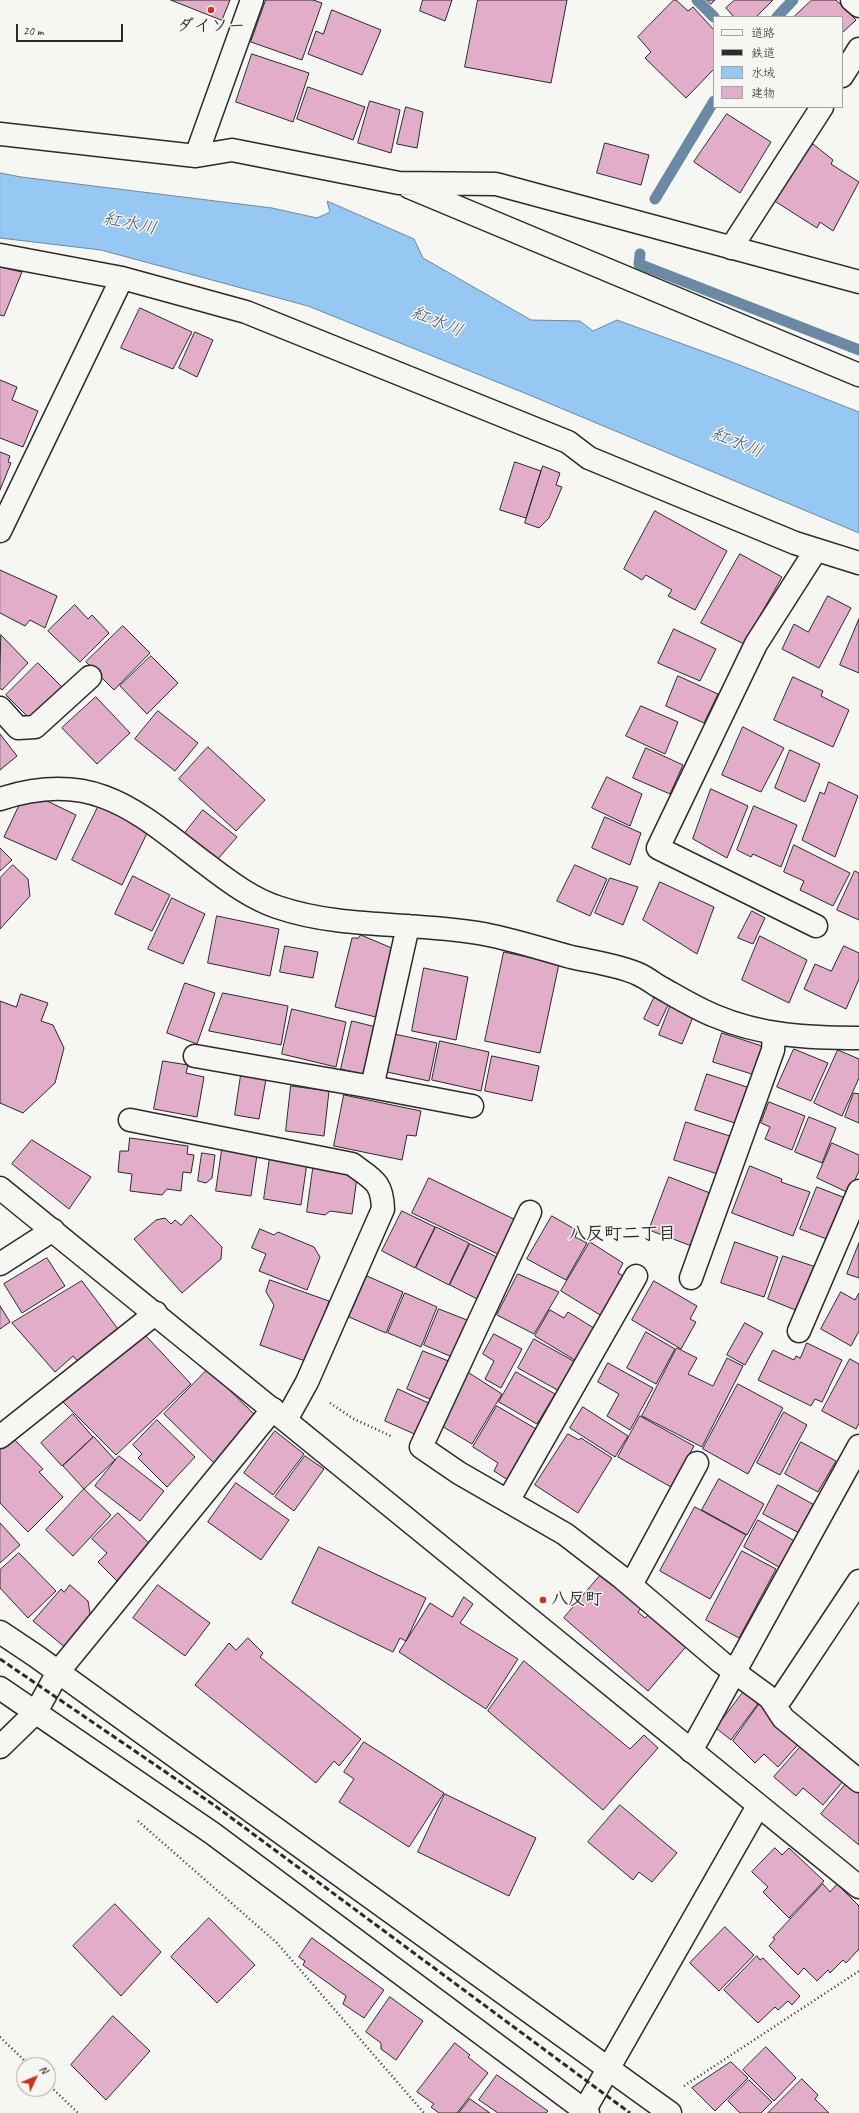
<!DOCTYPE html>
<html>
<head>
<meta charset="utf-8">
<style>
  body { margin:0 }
  #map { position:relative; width:859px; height:2113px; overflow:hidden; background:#f6f6f2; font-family:Caveat,"Klee One",sans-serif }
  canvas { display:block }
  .legend { position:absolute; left:713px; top:16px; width:130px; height:92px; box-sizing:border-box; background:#f6f6f2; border:1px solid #a5a5a2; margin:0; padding:5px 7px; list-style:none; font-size:12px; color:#2b2b2b }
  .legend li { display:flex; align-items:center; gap:8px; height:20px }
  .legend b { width:20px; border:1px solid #a5a5a2 }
  .north { position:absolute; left:16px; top:2057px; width:40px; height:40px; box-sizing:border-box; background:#f6f6f2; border:1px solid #a5a5a2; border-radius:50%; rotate:46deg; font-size:11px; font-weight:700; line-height:16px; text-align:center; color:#2b2b2b }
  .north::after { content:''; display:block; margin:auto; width:14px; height:18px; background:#c8321e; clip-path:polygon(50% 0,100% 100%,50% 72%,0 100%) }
  .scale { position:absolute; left:16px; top:24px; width:107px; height:18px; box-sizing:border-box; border:2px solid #2b2b2b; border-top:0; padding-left:5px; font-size:12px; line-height:14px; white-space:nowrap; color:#2b2b2b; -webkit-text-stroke:3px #f6f6f2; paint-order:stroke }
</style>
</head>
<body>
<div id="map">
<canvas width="859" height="2113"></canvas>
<ul class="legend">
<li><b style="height:5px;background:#f6f6f2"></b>道路</li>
<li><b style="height:5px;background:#2b2b2b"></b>鉄道</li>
<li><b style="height:11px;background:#97c7f3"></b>水域</li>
<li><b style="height:11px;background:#e1adc9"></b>建物</li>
</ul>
<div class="north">N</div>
<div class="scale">20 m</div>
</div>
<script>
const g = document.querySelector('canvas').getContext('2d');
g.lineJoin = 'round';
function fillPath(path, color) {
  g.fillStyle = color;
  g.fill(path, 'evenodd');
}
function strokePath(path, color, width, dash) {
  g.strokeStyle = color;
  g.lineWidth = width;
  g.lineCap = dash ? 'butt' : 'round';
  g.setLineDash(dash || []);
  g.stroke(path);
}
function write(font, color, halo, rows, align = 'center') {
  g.font = font + ' Caveat,"Klee One",sans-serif';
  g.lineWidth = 3;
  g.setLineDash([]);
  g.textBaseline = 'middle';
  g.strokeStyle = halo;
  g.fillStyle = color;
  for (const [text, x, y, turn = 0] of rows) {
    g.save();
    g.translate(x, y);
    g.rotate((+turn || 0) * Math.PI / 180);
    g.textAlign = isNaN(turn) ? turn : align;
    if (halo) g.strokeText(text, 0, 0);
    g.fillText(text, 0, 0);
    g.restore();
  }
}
const water = new Path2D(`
  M0,173L21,177L272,208L317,218L330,212L327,201L414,239L423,258L531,320L580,321L593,331L617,320L732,362L859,412V533L527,394L308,306L101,250L0,238Z`);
fillPath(water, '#97c7f3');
strokePath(water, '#6c89a3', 1);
strokePath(new Path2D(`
  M697,0L714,17
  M777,17L793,0
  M655,199L714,101
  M640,254L639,264L859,350`), '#6c89a3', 11);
const building = new Path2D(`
  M171,0H230L222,20Z
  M266,0H313L322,3L302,60L251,42Z
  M423,0H452L445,21L420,11Z
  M478,0H567L551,83L465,67Z
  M674,0H676L688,11L693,7L714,30V69L686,98L645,58L651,52L638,37Z
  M707,0H715L711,4Z
  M735,0H773L756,17H734L726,8Z
  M812,0H836L856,20L842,33V17H794Z
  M332,10L381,30L362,75L308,54L316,31L323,34Z
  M252,54L309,73L293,122L236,102Z
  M308,87L365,107L353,140L297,119Z
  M370,101L400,110L391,153L358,143Z
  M406,107L423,112L417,148L397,144Z
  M727,114L771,142L740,193L694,162Z
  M605,143L649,155L641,185L597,173Z
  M813,144L833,160L831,164L859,182L833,231L820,222L817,228L773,200Z
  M0,267L22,272L4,316L0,315Z
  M140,308L192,332L173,369L121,348Z
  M195,332L213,340L197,377L179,368Z
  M0,380L17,387L12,400L38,411L23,447L0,438Z
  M0,452L10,456L8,462L11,463L0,490Z
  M515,462L541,471L526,518L500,510Z
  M543,466L560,473L556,485L562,487L549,518L539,528L525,523Z
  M655,511L727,551L695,610L668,596L672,590L646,575L642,580L624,569Z
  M740,554L782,577L744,644L701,623Z
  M0,570L57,596L45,628L30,620L25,626L0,613Z
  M828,596L851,608L819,668L782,649L794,624L808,632Z
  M75,605L88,619L92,615L109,633L80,662L48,631Z
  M859,619V673L840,665Z
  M123,626L150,653L114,690L86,662Z
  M674,629L716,649L700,681L658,663Z
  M1,635L28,663L2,690L0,688Z
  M151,656L178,683L147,714L120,686Z
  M38,663L62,687L30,719L6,695Z
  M678,676L718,694L704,723L666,706Z
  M793,677L823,691L821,696L849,710L833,747L774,720Z
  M96,697L130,733L97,764L62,728Z
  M641,706L678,722L665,754L626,736Z
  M158,711L198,743L175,771L135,739Z
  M743,727L784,748L761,792L722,775Z
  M0,734L17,756L0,770Z
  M208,747L265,800L236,831L179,779Z
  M646,748L683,765L670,794L633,778Z
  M790,750L820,764L805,802L775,788Z
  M607,777L642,794L630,826L592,808Z
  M829,782L858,796L835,857L802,840L820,792L824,794Z
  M711,789L748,806L727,858L693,839Z
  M41,798L76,815L56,860L4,837L21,801Z
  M99,805L149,829L122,885L72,860Z
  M754,806L797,825L781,867L753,854L751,857L737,850Z
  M203,810L237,837L217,860L185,833Z
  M605,817L641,833L630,865L592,848Z
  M794,845L850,873L833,906L800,890L804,881L784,872Z
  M0,848L12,860L0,871Z
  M13,865L28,879L30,896L0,929V878Z
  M575,865L607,879L590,916L557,901Z
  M855,871L859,873V920L837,910Z
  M133,876L170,895L152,931L115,914Z
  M610,878L638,887L623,925L595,913Z
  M660,882L714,907L697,954L643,920Z
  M172,898L205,914L183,964L148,949Z
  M752,911L765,918L753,944L738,938Z
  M217,916L279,929L270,976L208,963Z
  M361,935L394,949L380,1018L335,1007L352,938H358Z
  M760,936L807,960L789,1003L742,980Z
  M285,946L318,952L313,978L280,972Z
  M844,946L859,953V979L846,1009L804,989L815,964L831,971Z
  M504,952L559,964L540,1053L485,1041Z
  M424,968L468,977L456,1040L412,1031Z
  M185,983L215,993L197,1044L167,1033Z
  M223,993L288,1006L281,1045L209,1031Z
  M21,994L48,1003L41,1021L53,1025L64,1048L55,1083L23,1113L0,1103V1001L16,1007Z
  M655,996L669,1003L658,1026L644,1019Z
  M672,1002L695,1012L682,1044L659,1035Z
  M292,1009L346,1022L336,1067L282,1054Z
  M352,1021L376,1027L365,1075L341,1069Z
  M722,1033L765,1047L755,1075L713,1062Z
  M394,1034L437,1043L429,1081L387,1072Z
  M440,1041L489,1052L481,1091L432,1080Z
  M794,1049L828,1063L811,1101L777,1087Z
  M838,1050L859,1059V1078L842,1116L814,1103Z
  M492,1056L539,1066L532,1101L485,1091Z
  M163,1061L188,1065L186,1073L204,1077L197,1117L154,1109Z
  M707,1074L750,1088L738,1124L695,1110Z
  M241,1075L266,1079L259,1119L235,1115Z
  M291,1086L329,1091L324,1136L286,1131Z
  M854,1093L859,1094V1123L845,1117Z
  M344,1095L421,1111L416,1136L407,1135L402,1160L334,1146Z
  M769,1102L805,1116L792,1150L765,1139L770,1127L761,1123Z
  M809,1117L836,1128L822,1163L795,1152Z
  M686,1122L733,1137L721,1175L674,1160Z
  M130,1138L188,1146L187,1154L194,1155L191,1173L183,1172L181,1191L167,1189L162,1195L130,1191L132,1174L118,1172L120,1151H128Z
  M32,1140L91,1177L69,1209L12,1164Z
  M832,1143L859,1155V1171L849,1193L817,1178Z
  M222,1150L257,1155L251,1196L216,1191Z
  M202,1153L215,1155L212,1178L206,1183L198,1181Z
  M270,1157L307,1163L301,1205L264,1199Z
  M314,1162L358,1170L352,1214L330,1211L325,1215L307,1212Z
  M750,1166L782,1179L781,1182L810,1192L793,1236L732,1213Z
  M669,1177L710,1193L697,1248L649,1230Z
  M429,1178L520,1222L504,1257L412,1213Z
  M817,1187L848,1199L832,1241L800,1229Z
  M402,1211L435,1227L415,1268L382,1251Z
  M191,1215L222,1247L221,1259L182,1293L134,1239L156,1220L165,1218L171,1224L175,1220L181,1225Z
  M552,1216L578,1231L575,1237L587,1243L566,1280L527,1259Z
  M436,1227L469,1243L449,1285L416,1268Z
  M260,1229L274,1235L278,1232L314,1247L320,1257L307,1290L259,1271L266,1254L252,1248Z
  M590,1242L623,1263L618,1273L628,1279L605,1318L561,1291Z
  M735,1242L778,1257L764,1297L721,1283Z
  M859,1243V1278L847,1274Z
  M470,1244L503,1260L483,1302L450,1285Z
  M783,1256L819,1268L803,1313L768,1299Z
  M47,1258L65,1286L22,1313L4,1284Z
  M518,1274L559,1292L534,1334L497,1315Z
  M367,1276L403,1292L386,1333L349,1317Z
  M270,1280L329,1301L308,1362L260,1345L274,1305L266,1292Z
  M82,1281L118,1329L79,1363L73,1356L55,1372L12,1323Z
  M654,1281L697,1306L690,1319L696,1322L681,1349L632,1320Z
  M841,1292L855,1300L859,1293V1331L851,1346L821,1329Z
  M405,1293L437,1307L421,1347L388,1333Z
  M0,1306L10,1322L0,1329Z
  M439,1309L472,1322L457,1359L424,1345Z
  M550,1310L564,1318L568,1312L597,1330L578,1362L535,1336Z
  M745,1323L763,1333L745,1365L727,1355Z
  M646,1332L675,1349L656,1384L627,1368Z
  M494,1334L522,1349L501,1388L485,1379L494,1361L483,1354Z
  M146,1336L191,1384L116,1455L63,1402Z
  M534,1339L577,1363L561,1392L518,1368Z
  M807,1343L842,1360L822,1402L815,1399L811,1406L758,1380L773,1350L794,1360L796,1356L800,1358Z
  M677,1348L697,1358L688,1374L713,1386L727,1358L743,1366L702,1447L642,1416Z
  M423,1351L451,1362L434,1401L407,1389Z
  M850,1359L859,1364V1423L856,1429L822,1411Z
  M608,1363L653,1388L630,1430L607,1416L619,1394L598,1382Z
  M208,1369L260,1420L216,1465L164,1414Z
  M466,1371L502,1394L472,1444L440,1425Z
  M516,1372L555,1394L537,1424L499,1402Z
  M738,1384L783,1408L748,1474L703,1449Z
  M398,1389L433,1405L419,1436L385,1421Z
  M497,1406L538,1430L508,1480L494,1471L498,1463L473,1447Z
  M583,1407L628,1436L615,1457L570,1428Z
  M784,1412L807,1425L780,1475L757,1463Z
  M73,1414L93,1437L62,1466L41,1443Z
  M640,1416L694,1446L671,1487L618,1457Z
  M157,1420L195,1457L167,1487L138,1458L142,1454L133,1445Z
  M275,1431L304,1454L273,1495L244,1473Z
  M568,1434L579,1440L581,1438L612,1458L578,1513L535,1485Z
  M11,1436L43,1469L39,1472L63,1497L28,1532L0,1503V1447Z
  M94,1437L115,1460L84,1489L63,1466Z
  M801,1442L836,1461L818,1492L785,1474Z
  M119,1456L164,1491L140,1521L95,1486Z
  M305,1456L324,1469L294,1511L275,1497Z
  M719,1479L764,1504L747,1535L702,1510Z
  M236,1483L289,1520L261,1560L208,1522Z
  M778,1485L820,1508L805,1536L763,1514Z
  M84,1489L111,1515L73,1556L46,1530Z
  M695,1507L746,1535L710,1599L660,1571Z
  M118,1513L153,1547L119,1583L98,1562L107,1553L92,1539Z
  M758,1520L798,1543L784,1570L744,1547Z
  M0,1523L20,1545L0,1563Z
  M319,1547L426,1598L406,1641L400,1638L393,1652L292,1603Z
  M742,1551L776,1569L739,1638L706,1620Z
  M19,1553L56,1591L28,1618L0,1588V1570Z
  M604,1571L643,1606L638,1612L645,1618L653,1610L690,1642L648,1691L564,1618Z
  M70,1585L88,1601L91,1619L66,1648L33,1621L61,1589L64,1592Z
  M158,1585L210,1623L185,1656L133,1618Z
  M464,1597L473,1604L460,1623L518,1659L486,1709L399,1652L430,1603L452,1617Z
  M248,1638L263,1653L260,1657L361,1739L339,1766L334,1761L316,1783L195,1685L229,1643L236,1650Z
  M524,1661L630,1749L644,1735L658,1748L603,1810L488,1711Z
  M745,1690L760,1701L731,1740L716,1728Z
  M760,1703L802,1740L778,1767L764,1754L755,1763L733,1741Z
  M364,1742L444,1793L409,1847L339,1802L354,1779L344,1772Z
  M803,1744L844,1780L823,1805L803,1788L796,1796L774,1777Z
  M850,1779L859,1787V1845L821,1814Z
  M445,1794L536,1838L509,1896L418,1852Z
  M620,1805L677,1853L652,1882L639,1872L633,1880L588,1842Z
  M775,1848L782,1855L789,1848L824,1881L789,1918L763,1892L768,1887L752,1872Z
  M823,1884L830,1892L837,1884L859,1906V1949L846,1963L843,1960L830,1973L828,1970L817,1981L804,1968L798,1975L769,1946L775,1939L773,1938Z
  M115,1904L161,1952L121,1996L73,1946Z
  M209,1918L255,1965L217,2003L171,1957Z
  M725,1927L754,1955L719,1991L690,1963Z
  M312,1938L384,1990L364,2018L343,2004L346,1996L303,1965L305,1961L299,1957Z
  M757,1956L760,1960L763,1958L800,1996L792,2005L788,2001L778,2010L775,2007L758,2023L724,1990Z
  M390,1997L423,2021L396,2060L381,2049V2043L366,2032Z
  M113,2016L150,2051L106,2100L71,2065Z
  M455,2043L470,2055L468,2057L488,2073L457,2113H439L431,2107L434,2104L417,2092Z
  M766,2047L796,2078L774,2101L743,2070Z
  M731,2062L748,2078L715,2111L692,2088Z
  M497,2075L548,2111L546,2113H498L479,2100Z
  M802,2079L818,2095L815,2099L829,2113H768Z
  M749,2080L772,2102L761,2113H740L728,2101Z
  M470,2099L490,2113H459Z`);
fillPath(building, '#e1adc9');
strokePath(building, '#2b2b2b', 1);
const street = new Path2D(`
  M852,0L859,6
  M842,76L859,49
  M0,134L196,156L232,150L399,183L496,184L859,282
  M196,156L252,0
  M409,187L859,375
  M731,248L822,107
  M0,255L122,278L246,312L568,442L589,458L795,543L859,563
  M0,531L122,278
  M0,708L18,728L35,727L90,677
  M0,799C97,768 138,813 210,867C231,883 253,899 277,907C341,929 412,922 478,933C509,938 541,949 571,957C593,962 618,965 638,974C645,977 652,982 658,986C676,996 695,1008 715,1016C762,1036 809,1038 859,1038
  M816,926L658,848L756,644L816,550
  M195,1056L372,1087L408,926
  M372,1087L472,1106
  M130,1120L352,1164C373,1180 382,1181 383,1209L307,1382L286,1420
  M530,1212L421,1447L459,1473L565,1534L621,1577L721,1662L770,1698L783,1718L859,1781
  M0,1264L53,1230
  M691,1278L773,1050L774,1034
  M799,1331L859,1191
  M0,1437L156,1313
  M508,1501L636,1276
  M631,1585L697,1463
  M0,1632L36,1656L670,2113
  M0,1688L212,1833L588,2113
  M775,1705L782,1697L859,1581
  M0,1747L36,1712L58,1672L273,1409
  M691,1751L859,1446
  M583,2113L758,1806`);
const secondary = new Path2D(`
  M0,1188L859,1887`);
strokePath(street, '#2b2b2b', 25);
strokePath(secondary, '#2b2b2b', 25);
strokePath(new Path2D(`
  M330,1403L354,1419L393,1437
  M138,1821L277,1943L424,2113
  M0,2037L29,2065
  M48,2084L78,2113
  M684,2086L859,1971`), '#2b2b2b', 2.5, [1, 3]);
strokePath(street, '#f6f6f2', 22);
strokePath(secondary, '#f6f6f2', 22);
strokePath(new Path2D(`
  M0,1659L214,1805L630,2113`), '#2b2b2b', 3, [6, 3]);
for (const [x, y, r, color] of [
  [211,10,4,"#c8321e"],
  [543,1600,4,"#c8321e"]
]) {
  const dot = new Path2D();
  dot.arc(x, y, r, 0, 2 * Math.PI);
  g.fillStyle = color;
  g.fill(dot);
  strokePath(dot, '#f6f6f2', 1.5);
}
write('bold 17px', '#2b2b2b', '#f6f6f2', [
  ["ダイソー",211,27],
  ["八反町",551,1600,"left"]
]);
write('italic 18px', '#4b5a67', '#f6f6f2', [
  ["紅水川",130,224,12],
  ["紅水川",437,322,22],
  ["紅水川",737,443,22]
]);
write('bold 18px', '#2b2b2b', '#f6f6f2', [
  ["八反町二丁目",622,1234]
]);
</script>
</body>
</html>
